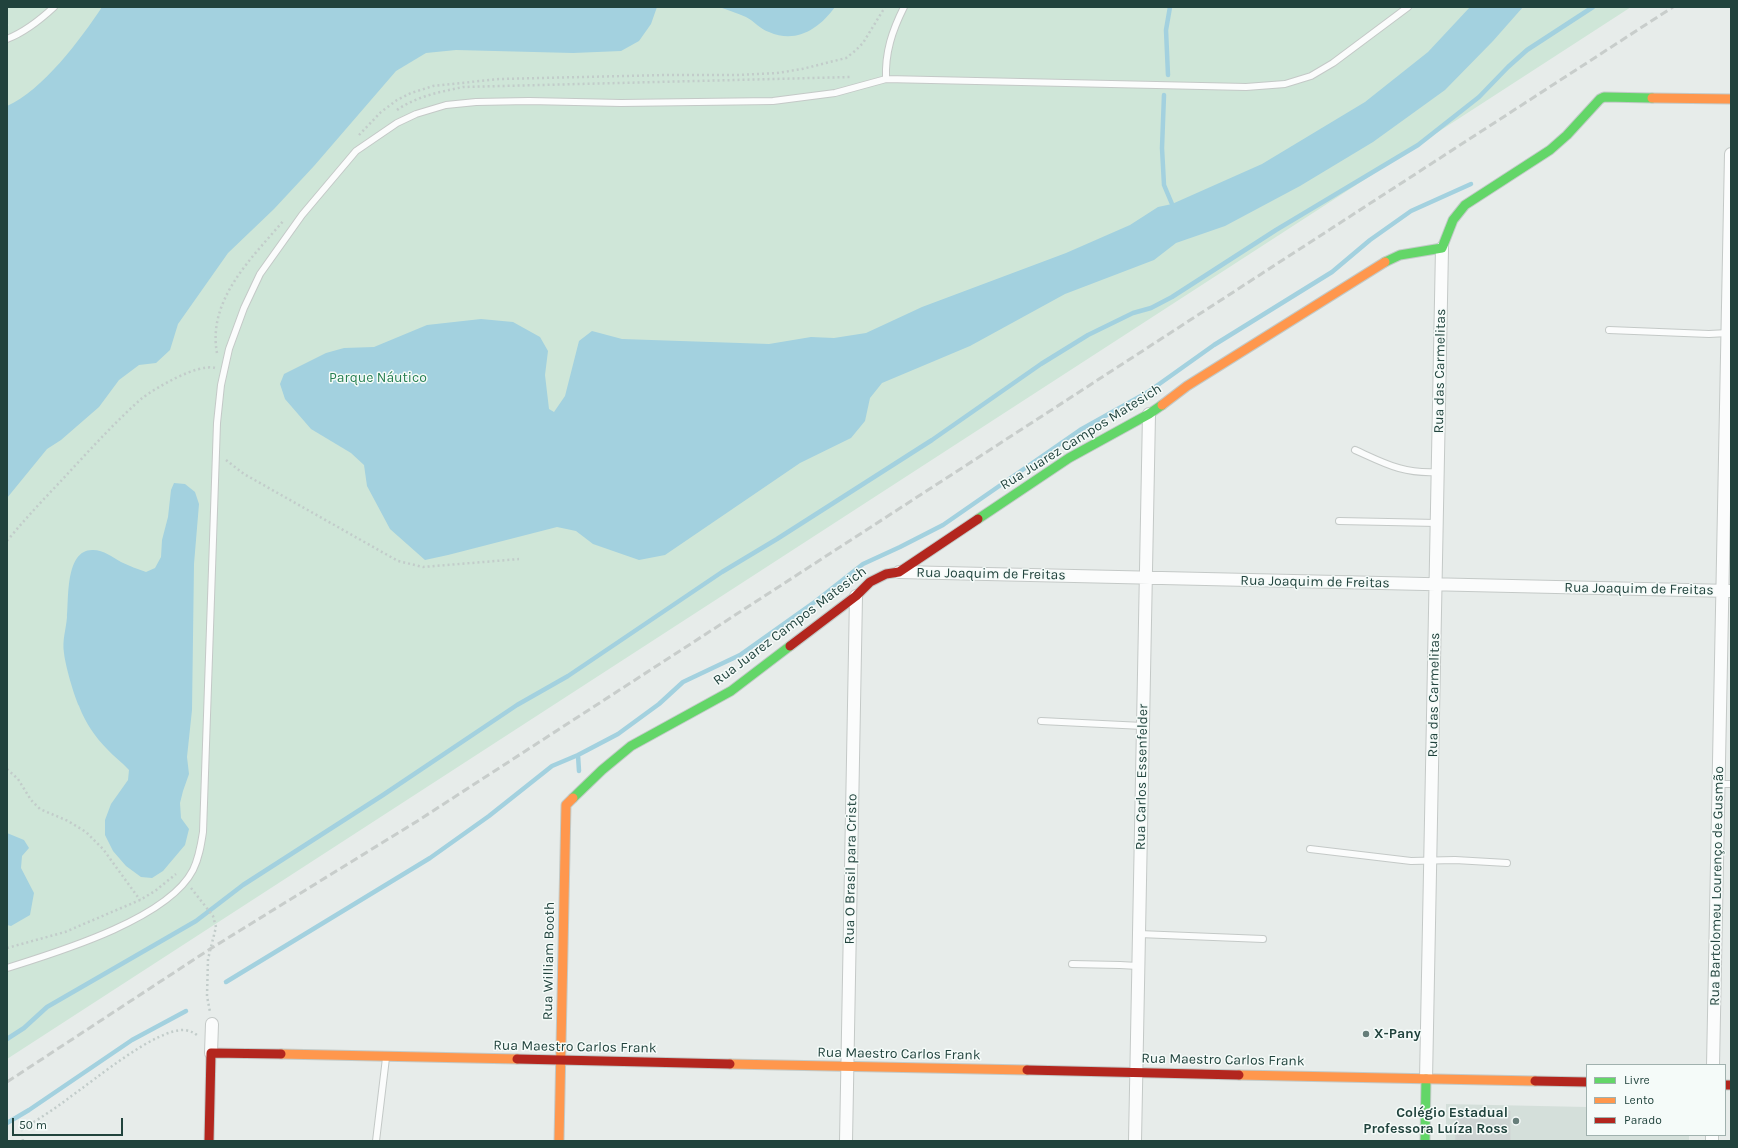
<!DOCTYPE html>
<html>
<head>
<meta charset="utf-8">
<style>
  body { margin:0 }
  #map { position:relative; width:1738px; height:1148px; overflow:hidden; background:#e7ecea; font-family:Karla,sans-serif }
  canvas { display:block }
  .frame { position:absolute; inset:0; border:8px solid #21433d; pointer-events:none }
  .legend { position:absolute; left:1586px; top:1064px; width:140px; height:72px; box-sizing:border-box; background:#f5fbf9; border:1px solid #a0b1ae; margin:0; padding:5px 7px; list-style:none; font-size:12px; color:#21433d }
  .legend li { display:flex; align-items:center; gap:8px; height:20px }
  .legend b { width:20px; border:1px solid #a0b1ae }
  .scale { position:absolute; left:12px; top:1118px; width:111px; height:18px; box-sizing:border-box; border:2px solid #21433d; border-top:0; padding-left:5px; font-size:12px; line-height:14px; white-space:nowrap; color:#21433d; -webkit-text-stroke:3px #f5fbf9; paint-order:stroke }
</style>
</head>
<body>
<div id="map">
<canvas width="1738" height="1148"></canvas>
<div class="frame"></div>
<ul class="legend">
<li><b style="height:5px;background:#63d668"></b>Livre</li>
<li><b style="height:5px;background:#ff974d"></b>Lento</li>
<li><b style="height:5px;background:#b3261e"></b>Parado</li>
</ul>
<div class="scale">50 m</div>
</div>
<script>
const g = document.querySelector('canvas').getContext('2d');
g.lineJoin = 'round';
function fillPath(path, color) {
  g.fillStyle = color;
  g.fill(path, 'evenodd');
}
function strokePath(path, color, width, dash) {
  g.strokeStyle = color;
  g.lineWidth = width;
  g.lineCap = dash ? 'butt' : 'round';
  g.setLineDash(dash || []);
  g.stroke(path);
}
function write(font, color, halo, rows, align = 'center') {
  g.font = font + ' Karla,sans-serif';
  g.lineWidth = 3;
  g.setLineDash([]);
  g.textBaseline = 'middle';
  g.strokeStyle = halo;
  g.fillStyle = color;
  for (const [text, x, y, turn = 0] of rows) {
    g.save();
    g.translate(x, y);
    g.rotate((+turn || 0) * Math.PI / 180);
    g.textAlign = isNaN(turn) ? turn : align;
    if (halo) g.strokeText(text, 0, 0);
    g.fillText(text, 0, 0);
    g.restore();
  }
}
fillPath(new Path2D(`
  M1446,1104L1587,1107V1135H1689V1141H1446Z`), '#d4dfda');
fillPath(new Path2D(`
  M7,7H1631L7,1059V26L9,25L7,24Z`), '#cfe6d8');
fillPath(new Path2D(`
  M102,7H657L651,24L639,41L621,51L573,53L456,50L426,53L396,71L314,166L274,209L228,253L178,324L170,350L156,363L139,365L119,380L99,407L61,440L47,449L7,498V106C42,91 81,39 102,7Z
  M719,7H835C819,29 796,44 769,32C760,29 754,21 746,17C737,13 728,10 719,7Z
  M1470,7H1523L1493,41L1445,90L1373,142L1300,186L1225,226L1176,243L1154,260L1065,294L970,346L882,383L870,398L865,421L851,438L800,463L665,555L639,560L593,544L576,531L557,527L448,555L425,560L390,529L367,486L364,465L351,453L311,429L285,399L280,384L284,374L326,353L344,348L374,347L427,325L481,319L513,322L540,337L548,351L545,375L549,409L554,412L565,396L579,341L592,331L622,339L769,344L811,337L834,338L866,333L922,307L1066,253L1130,225L1158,207L1172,204L1262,164L1365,102L1428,52Z
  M174,483L185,484L195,492L199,504L194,564L192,710L187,757L189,774L183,791L180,803L181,818L189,829L185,845L163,871L152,878L141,877L126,866L113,851L105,835V820L111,804L128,780L129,770C122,762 114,757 107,749C95,737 85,722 79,706C74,696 65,664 64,653C62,640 66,630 67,617C69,599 65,549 93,550C104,550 112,557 121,562C129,566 138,569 146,572L155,568L161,557L162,540L168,517L171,490Z
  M7,833L24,840L29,848L22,856L21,868L34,893L30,915L11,926L7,925Z`), '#a3d1df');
strokePath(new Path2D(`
  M1168,75L1166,30L1170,7
  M1164,95L1162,148L1164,185L1172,204
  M578,755L579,771
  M226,982L430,858L489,816L552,766L578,755L618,734L659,704L683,682L740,655L816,601L863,564L900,547L943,525L1080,430L1148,392L1214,345L1332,272L1370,240L1411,211L1471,184
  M7,1039L24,1028L47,1007L196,921L243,885L383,795L517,705L568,676L722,572L777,539L932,440L1041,364L1088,335L1133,313L1151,308L1172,297L1276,230L1418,145L1479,97L1508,67L1527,50L1593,7
  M7,1123L29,1110L132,1040L186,1011`), '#a3d1df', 4.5);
const building = new Path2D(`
  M1457,1110L1510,1111V1141H1456Z`);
fillPath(building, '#cdd3d2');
strokePath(building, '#cfd5d3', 1);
const lane = new Path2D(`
  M7,39C25,32 40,20 54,7
  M886,79C885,52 892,31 904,7
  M1609,330L1709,334L1728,333
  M1355,450C1386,464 1403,474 1438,472
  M1339,521L1437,523
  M1041,721L1143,726
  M1719,784H1731
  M1310,849L1411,861L1455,860L1507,863
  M1139,934L1263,939
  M1072,964L1120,965L1138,966
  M7,968C58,952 168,919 193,870C199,858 201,845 203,832L217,423L221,385L229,349L244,308L260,274L302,215L356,151L397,123L416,114L446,105L476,102L529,101L621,103L773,101L835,93L886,79L1246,87L1285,84L1311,76L1333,63L1408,7
  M376,1141L386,1058`);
const street = new Path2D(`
  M899,572L1731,591
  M211,1053L212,1024
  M1713,1065L1731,154
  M1426,1079L1442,248
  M846,1141L856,596
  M1135,1141L1149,414
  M1712,1141V1135`);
const fast = new Path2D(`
  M1385,262L1400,255L1442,248L1453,220L1465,205L1550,150L1567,135L1600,99L1604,97L1652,98
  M978,519L1069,458L1149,414L1162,405
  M573,798L602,770L631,746L731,691L790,646
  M1425,1141L1426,1079`);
const slow = new Path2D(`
  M1652,98L1731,99
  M1162,405L1187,386L1385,262
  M281,1054L517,1059
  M730,1064L1027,1070
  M1239,1075L1535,1081
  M559,1141L566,805L573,798`);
const jam = new Path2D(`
  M790,646L856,596L870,582L886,574L899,572L978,519
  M517,1059L730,1064
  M1027,1070L1239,1075
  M1535,1081L1587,1082
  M1725,1085H1731
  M209,1141L211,1053L281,1054`);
strokePath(lane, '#c4c9c7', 8);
strokePath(street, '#c4c9c7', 14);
strokePath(fast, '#c2cac8', 11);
strokePath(slow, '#c2cac8', 11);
strokePath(jam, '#c2cac8', 11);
strokePath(new Path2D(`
  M397,110C417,96 440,92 463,87L851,77
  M359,135L381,112L397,100L411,93L433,86L499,79L666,75H737L777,73L802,69L846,58L855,51L863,43L885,7
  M217,353C207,299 253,257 284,220
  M226,460L244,474L398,561L423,567L519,559
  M7,541C24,520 42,501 60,482C86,454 112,425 141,399C155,388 198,363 215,368
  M7,769L18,779L31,800L40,809L68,821L86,832L103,849L140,900
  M191,888L213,916L216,927L208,959L207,996L210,1012
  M7,948L65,932L140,900L155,891L176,874
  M23,1141L22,1130C38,1119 55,1109 70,1097C95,1080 156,1028 185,1030C191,1031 195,1033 199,1037`), '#c2ccca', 2.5, [2, 3]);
strokePath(lane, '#fbfcfc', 6);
strokePath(street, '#fbfcfc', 12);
strokePath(fast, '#63d668', 9);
strokePath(slow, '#ff974d', 9);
strokePath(jam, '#b3261e', 9);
strokePath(new Path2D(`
  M7,1082L210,949L419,820L1673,7`), '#c8cdcb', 3, [8, 4]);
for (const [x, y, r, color] of [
  [1366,1034,4,"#667e7a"],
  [1516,1121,4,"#667e7a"]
]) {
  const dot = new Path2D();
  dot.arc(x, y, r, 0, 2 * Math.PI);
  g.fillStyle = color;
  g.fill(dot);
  strokePath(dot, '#f5fbf9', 1.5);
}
write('14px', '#21433d', '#f5fbf9', [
  ["Rua das Carmelitas",1440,371,-89],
  ["Rua Juarez Campos Matesich",1081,437,-32],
  ["Rua Joaquim de Freitas",991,574,1],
  ["Rua Joaquim de Freitas",1315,582,1],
  ["Rua Joaquim de Freitas",1639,589,1],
  ["Rua Juarez Campos Matesich",790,626,-37],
  ["Rua das Carmelitas",1434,695,-89],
  ["Rua Carlos Essenfelder",1142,777,-89],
  ["Rua O Brasil para Cristo",851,869,-89],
  ["Rua Bartolomeu Lourenço de Gusmão",1717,886,-89],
  ["Rua William Booth",549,961,-89],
  ["Rua Maestro Carlos Frank",575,1047,1],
  ["Rua Maestro Carlos Frank",899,1054,1],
  ["Rua Maestro Carlos Frank",1223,1060,1]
]);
write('14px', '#267f51', '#f5fbf9', [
  ["Parque Náutico",378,378]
]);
write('bold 14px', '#21433d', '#f5fbf9', [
  ["X-Pany",1374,1034],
  ["Colégio Estadual",1508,1113,"right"],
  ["Professora Luíza Ross",1508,1129,"right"]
], 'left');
</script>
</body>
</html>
